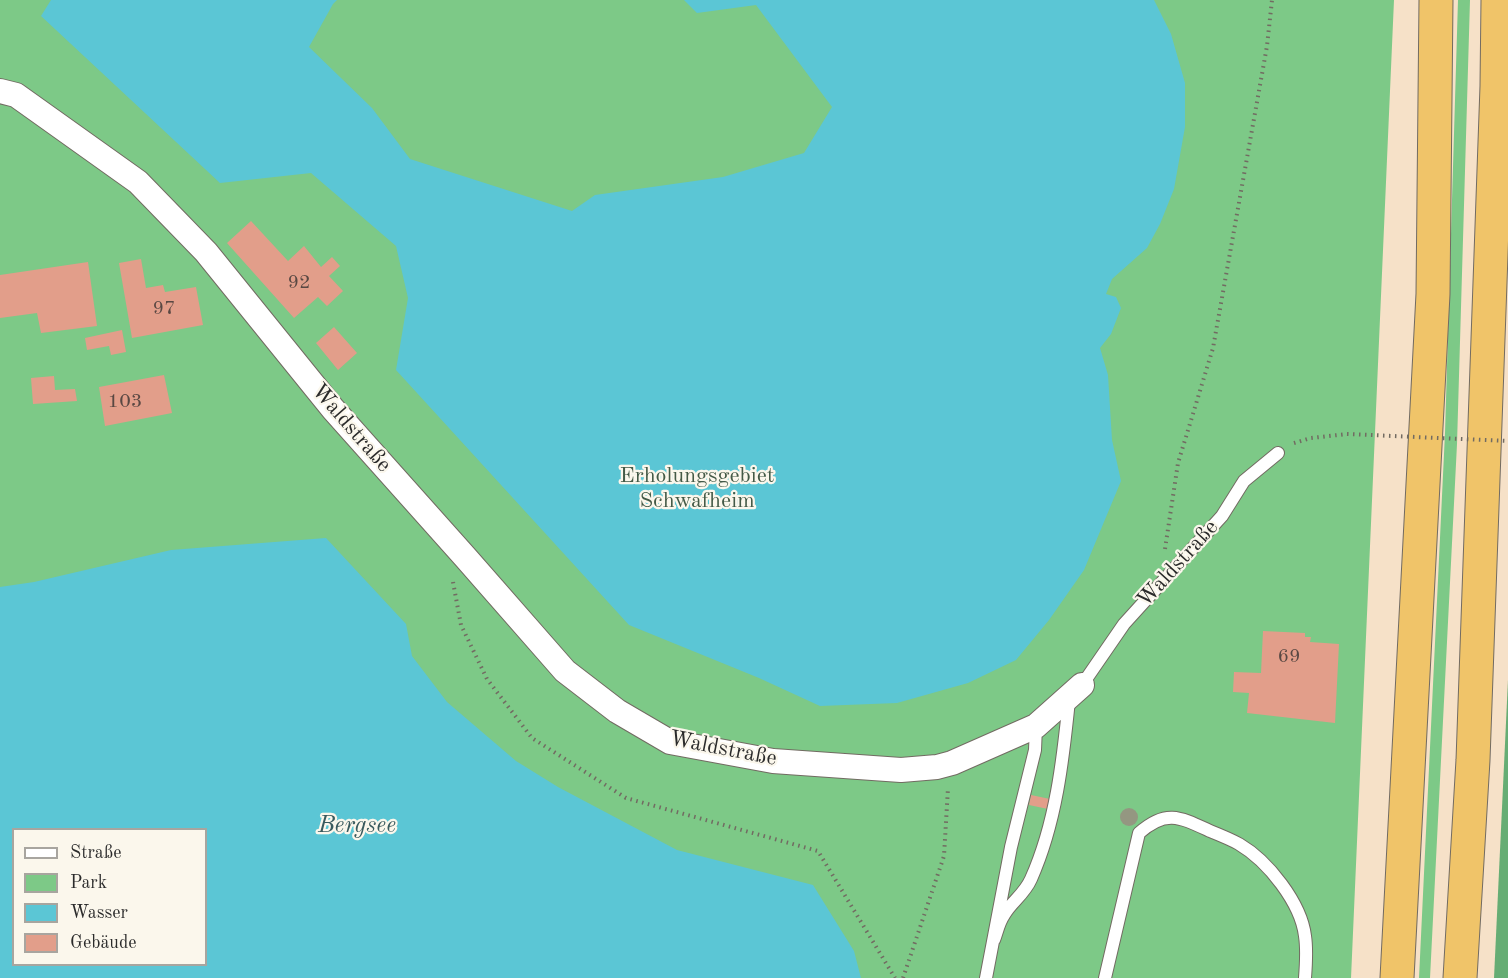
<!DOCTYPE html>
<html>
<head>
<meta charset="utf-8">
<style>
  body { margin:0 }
  #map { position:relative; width:1508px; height:978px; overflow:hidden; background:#f6e1c8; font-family:"Old Standard TT",serif }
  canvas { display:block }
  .legend { position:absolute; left:12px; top:828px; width:195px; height:138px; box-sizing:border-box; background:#fbf7ec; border:2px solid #a8a59f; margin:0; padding:8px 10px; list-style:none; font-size:18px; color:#2b2b2b }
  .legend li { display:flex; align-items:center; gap:12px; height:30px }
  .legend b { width:30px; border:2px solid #a8a59f }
</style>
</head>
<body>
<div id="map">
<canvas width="1508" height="978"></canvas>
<ul class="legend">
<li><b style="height:8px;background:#fff"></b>Straße</li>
<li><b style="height:16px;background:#7dc987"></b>Park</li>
<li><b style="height:16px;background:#5bc6d5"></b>Wasser</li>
<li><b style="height:16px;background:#e29e8a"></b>Gebäude</li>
</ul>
</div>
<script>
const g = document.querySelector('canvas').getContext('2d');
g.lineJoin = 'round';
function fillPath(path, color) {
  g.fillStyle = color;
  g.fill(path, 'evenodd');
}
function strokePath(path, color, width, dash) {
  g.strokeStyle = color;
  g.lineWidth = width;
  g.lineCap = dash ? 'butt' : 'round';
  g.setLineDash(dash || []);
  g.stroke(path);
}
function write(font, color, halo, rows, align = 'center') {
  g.font = font + ' "Old Standard TT",serif';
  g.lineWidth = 4.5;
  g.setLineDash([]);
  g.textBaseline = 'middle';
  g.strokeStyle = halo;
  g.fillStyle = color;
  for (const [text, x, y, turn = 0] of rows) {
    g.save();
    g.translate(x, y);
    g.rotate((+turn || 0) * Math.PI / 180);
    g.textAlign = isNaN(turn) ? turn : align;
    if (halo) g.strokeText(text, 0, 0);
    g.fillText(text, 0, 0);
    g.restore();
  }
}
fillPath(new Path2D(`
  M0,0H1394L1351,978H0ZM14,830H206V964H14Z
  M1458,0H1470L1457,444L1430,978H1419L1445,433Z`), '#7dc987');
fillPath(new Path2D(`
  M1508,680V978H1494Z`), '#66ad74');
fillPath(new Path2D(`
  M51,0H337L333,4L309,47L372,108L410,159L572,211L595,195L723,177L804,153L832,107L756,5L697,13L684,0H1154L1171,34L1185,83V127L1174,189L1160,224L1147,248L1112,279L1106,294L1116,297L1121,308L1111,334L1100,348L1108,375L1112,440L1121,481L1084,570L1049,620L1016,660L968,683L897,703L820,706L759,678L629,625L396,370L408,298L396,246L311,173L220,183L41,16Z
  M326,538L406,624L412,656L447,702L516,761L558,787L677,850L813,885L854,951L861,978H0V587L34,582L171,550ZM14,830H206V964H14Z`), '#5bc6d5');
fillPath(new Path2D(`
  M251,221L288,261L304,246L321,267L332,257L340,266L329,276L343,291L327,306L318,297L294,318L227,243Z
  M141,259L146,288L163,285L165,292L196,287L203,325L132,338L119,263Z
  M88,262L97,326L41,333L37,313L0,318V275Z
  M334,327L357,353L338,370L316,343Z
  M122,330L126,352L111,355L109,346L87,350L85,338Z
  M164,375L172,413L105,426L99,387Z
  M54,376L55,390L75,389L77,401L33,404L31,378Z
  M1263,631L1305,633V637H1311L1310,642L1339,644L1335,723L1247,713L1249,693L1233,692L1234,672L1261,673Z
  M1031,795L1050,799L1048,809L1029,805Z`), '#e29e8a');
const lane = new Path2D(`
  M1082,685L1124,624L1222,516L1244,481L1278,453
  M994,940C997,932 999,922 1004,915C1011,902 1024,895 1031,879C1056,823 1063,760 1069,700
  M986,978L1011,847L1035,750L1036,726
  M1105,978L1139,833C1166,809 1180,817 1210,831C1220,835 1230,839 1239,844C1268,861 1301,903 1305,936C1307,949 1306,965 1305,978`);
const street = new Path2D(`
  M0,91L16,95L138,182L206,252L333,409L466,558L565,671L617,711L670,742L773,761L901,770L937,767L952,763L1036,726L1082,685`);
const highway = new Path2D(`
  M1397,978L1433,294L1436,0
  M1460,978L1473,760L1497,86L1498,0`);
strokePath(lane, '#726b62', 14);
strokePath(street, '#726b62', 26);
strokePath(highway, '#726b62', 35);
strokePath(new Path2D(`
  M1294,443L1311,438L1347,434
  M1165,549L1178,463L1213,348L1267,46L1272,0
  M453,582L461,625L487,679L532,738L626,798L818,851L895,978
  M903,978L944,856L948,788`), '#726b62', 4, [1.5, 4.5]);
strokePath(lane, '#fff', 12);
strokePath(street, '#fff', 24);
strokePath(highway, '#f0c469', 33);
strokePath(new Path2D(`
  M1347,434L1508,441`), '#726b62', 4, [1.5, 4.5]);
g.fillStyle = '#949781';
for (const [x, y] of [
  [1129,817]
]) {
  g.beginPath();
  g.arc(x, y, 9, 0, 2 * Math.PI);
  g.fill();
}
write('20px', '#594843', null, [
  ["92",299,283],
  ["97",164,309],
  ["103",125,402],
  ["69",1289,657]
]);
write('22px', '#2b2b2b', '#fbf7ec', [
  ["Waldstraße",351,428,49],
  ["Waldstraße",1178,564,-48],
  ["Waldstraße",723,749,11]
]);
write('22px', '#445a47', '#fbf7ec', [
  ["Erholungsgebiet",697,476],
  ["Schwafheim",697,501]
]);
write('italic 24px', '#395a5e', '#fbf7ec', [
  ["Bergsee",357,826]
]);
</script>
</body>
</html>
